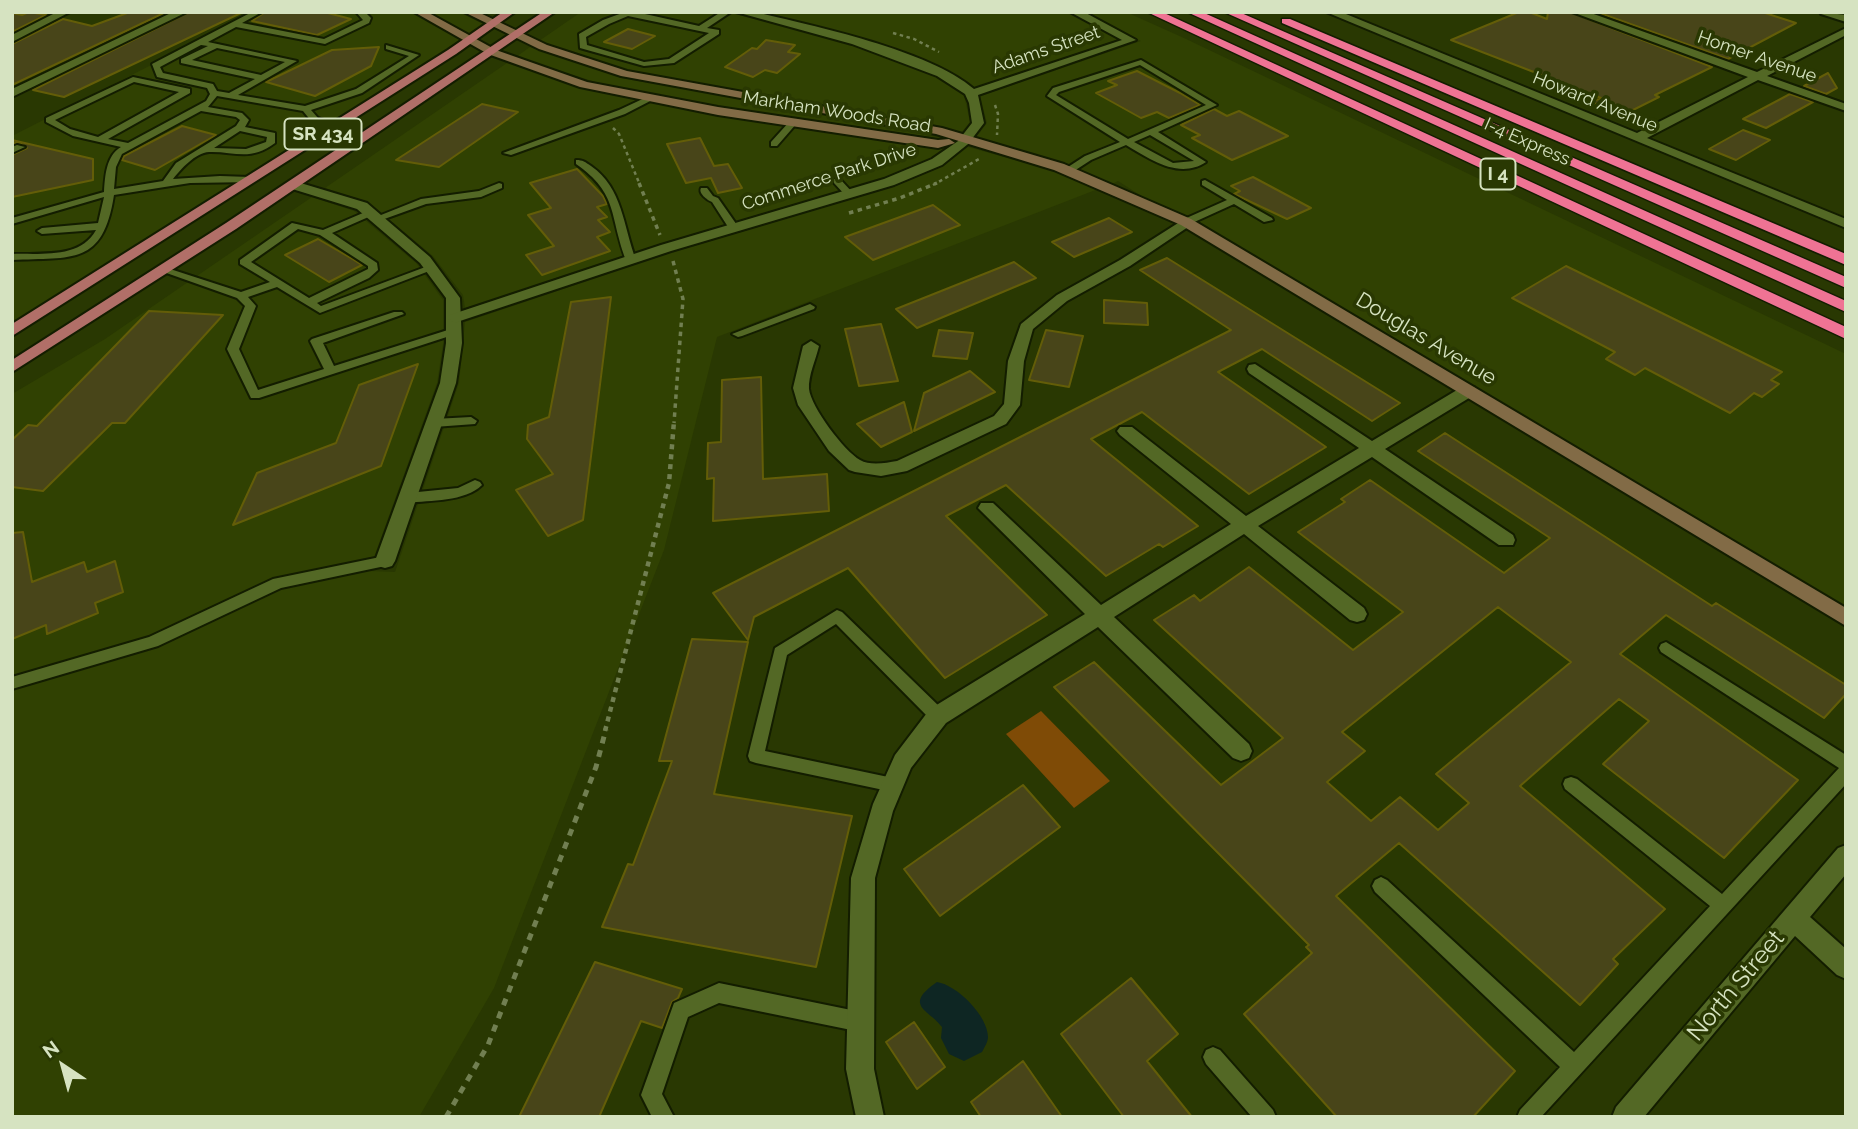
<!DOCTYPE html>
<html>
<head>
<meta charset="utf-8">
<style>
  body { margin:0 }
  #map { position:relative; width:1858px; height:1129px; overflow:hidden; background:#293802; font-family:Raleway,sans-serif }
  canvas { display:block }
  .frame { position:absolute; inset:0; border:14px solid #d6e3c1; pointer-events:none }
  .north { position:absolute; left:28px; top:1031px; width:70px; height:70px; -webkit-text-stroke:5px #293802; paint-order:stroke; rotate:324deg; font-size:19px; font-weight:700; line-height:28px; text-align:center; color:#d6e3c1 }
  .north::after { content:''; display:block; margin:auto; width:24px; height:32px; background:#d6e3c1; clip-path:polygon(50% 0,100% 100%,50% 72%,0 100%) }
</style>
</head>
<body>
<div id="map">
<canvas width="1858" height="1129"></canvas>
<div class="frame"></div>
<div class="north">N</div>
</div>
<script>
const g = document.querySelector('canvas').getContext('2d');
g.lineJoin = 'round';
function fillPath(path, color) {
  g.fillStyle = color;
  g.fill(path, 'evenodd');
}
function strokePath(path, color, width, dash) {
  g.strokeStyle = color;
  g.lineWidth = width;
  g.lineCap = dash ? 'butt' : 'round';
  g.setLineDash(dash || []);
  g.stroke(path);
}
function write(font, color, halo, rows, align = 'center') {
  g.font = font + ' Raleway,sans-serif';
  g.lineWidth = 7;
  g.setLineDash([]);
  g.textBaseline = 'middle';
  g.strokeStyle = halo;
  g.fillStyle = color;
  for (const [text, x, y, turn = 0] of rows) {
    g.save();
    g.translate(x, y);
    g.rotate((+turn || 0) * Math.PI / 180);
    g.textAlign = isNaN(turn) ? turn : align;
    if (halo) g.strokeText(text, 0, 0);
    g.fillText(text, 0, 0);
    g.restore();
  }
}
fillPath(new Path2D(`
  M255,12H410L460,40L12,323V136Z
  M428,12H459L483,24L469,34Z
  M581,12H726L842,39L927,72L950,84L964,95L970,122L960,134L940,127L796,100L629,71L539,41Z
  M756,12H1067L1120,39L973,88L937,67L892,48L850,34Z
  M1084,12H1126L1184,38L1846,354V608L1199,222L1143,197L1118,181L1112,184L1062,163L975,139L987,123L980,96L1141,41Z
  M530,47L622,78L791,107L945,139L721,108L608,86L516,57Z
  M507,63L602,93L715,115L944,148L930,159L884,178L662,243L465,308L463,295L433,256L368,202L325,188Z
  M968,147L1055,171L1098,189L717,337L664,550L494,988L419,1117H12V394L105,339L312,197L354,211L416,263L443,300V344L437,383L369,571L395,572L459,383L465,322L670,253L895,186L943,166Z`), '#304102');
fillPath(new Path2D(`
  M1041,711L1110,781L1074,808L1006,734Z`), '#7f4b06');
fillPath(new Path2D(`
  M937,982C957,985 988,1016 988,1037C988,1042 984,1048 982,1052L964,1061L949,1054L941,1038L942,1027C930,1010 902,1006 937,982Z`), '#0e2623');
const building = new Path2D(`
  M29,12L46,15L12,32V13L22,15Z
  M130,12H166L12,85V44L63,19L92,26Z
  M189,12H243L64,97L33,90Z
  M265,12H324L351,19L317,35L252,21Z
  M1519,12H1529L1547,19L1548,12H1570L1712,67L1655,95L1659,97L1623,115L1591,102L1601,98L1451,40Z
  M1597,12H1762L1796,23L1728,59Z
  M628,29L655,36L632,49L604,42Z
  M766,40L795,45L788,52L800,54L777,73L765,70L753,77L725,67L752,48L757,49Z
  M379,47L371,66L315,96L266,82L332,50Z
  M1137,71L1180,93L1200,105L1169,118L1157,112L1141,118L1096,93L1117,85L1108,81Z
  M1828,73L1837,88L1826,94L1804,86Z
  M1790,94L1813,102L1766,128L1743,119Z
  M482,104L518,112L439,167L396,160Z
  M1214,109L1227,116L1239,111L1288,136L1232,160L1192,138L1200,135L1181,125Z
  M182,126L216,135L155,170L122,160L124,156Z
  M1743,130L1770,140L1736,160L1709,149Z
  M700,138L714,166L728,164L742,188L718,193L711,178L686,183L667,144Z
  M12,140L93,159V180L12,197V155L27,148L18,142L12,144Z
  M577,169L603,196L607,204L597,207L607,217L598,220L610,232L597,237L610,251L542,275L526,255L554,246L528,215L551,208L530,183Z
  M1253,177L1311,208L1287,219L1234,194L1240,191L1231,186Z
  M933,205L960,225L873,260L845,237Z
  M1109,218L1132,232L1074,257L1052,242Z
  M318,239L354,260L362,265L329,282L285,255Z
  M1167,258L1400,403L1372,421L1262,349L1218,372L1326,447L1249,494L1142,412L1091,439L1198,526L1163,547L1159,544L1106,576L1006,485L946,516L1047,615L945,678L848,568L754,617L748,640L713,593L1231,330L1140,270Z
  M1014,262L1036,278L917,328L896,309Z
  M1566,266L1782,372L1771,380L1779,384L1762,397L1754,393L1730,413L1645,368L1635,375L1606,359L1615,352L1512,298Z
  M611,297L583,520L548,536L516,490L553,474L527,439L528,425L549,417L571,302Z
  M1104,300L1147,303L1148,325L1104,323Z
  M149,311L223,315L125,423H112L43,491L12,487V440L28,425L37,426Z
  M881,324L898,381L859,386L845,329Z
  M939,330L973,333L967,359L933,356Z
  M1046,330L1083,336L1069,387L1029,380Z
  M418,364L381,466L233,525L257,473L336,443L359,385Z
  M970,371L995,392L914,431L924,393Z
  M761,377L763,479L827,474L829,511L713,521L714,478L707,479L708,443L721,442L722,380Z
  M904,402L912,432L881,447L857,424Z
  M1445,433L1712,606L1716,603L1846,685V694L1824,718L1666,615L1620,654L1798,780L1724,858L1603,764L1649,721L1619,699L1520,786L1665,909L1613,959L1618,964L1580,1005L1399,843L1336,896L1515,1071L1473,1117H1337L1244,1014L1312,953L1306,947L1309,945L1054,687L1094,662L1221,785L1283,738L1154,620L1194,595L1200,601L1249,567L1353,650L1403,612L1298,532L1345,502L1341,499L1370,480L1504,573L1550,538L1418,451ZM1498,607L1571,662L1436,774L1469,803L1438,830L1400,797L1371,821L1327,782L1365,751L1342,732Z
  M23,532L32,582L84,562L87,572L115,561L123,592L95,603L98,613L47,634L46,625L12,639V533Z
  M692,639L748,642L714,794L852,816L816,967L602,927L628,864L633,865L672,761H659Z
  M1023,785L1060,827L940,916L904,869Z
  M595,962L682,989L678,998L672,1002L662,1028L641,1021L599,1117H519Z
  M1131,978L1178,1034L1147,1061L1192,1117H1124L1061,1034Z
  M914,1022L945,1067L917,1089L886,1042Z
  M1023,1061L1062,1117H981L971,1102Z`);
fillPath(building, '#484519');
strokePath(building, '#635d08', 2);
const service = new Path2D(`
  M252,12H262L242,23L324,39L363,20L356,12H365L371,18L369,23L325,44L236,27L208,42L297,61L238,95L305,106L356,89L409,56L386,49V45L419,55L362,93L311,110L318,118L337,125L338,127L334,130L312,122L303,111L217,96L208,107L242,113L249,120L245,127L275,133V143C250,162 234,151 209,152C195,153 181,169 173,179L220,176L250,177L253,178V182L190,183L114,195C103,266 73,257 12,260V254C41,253 80,259 96,230L42,234L37,231L42,228L98,223L104,197L12,224V218L104,192C105,176 106,156 121,147L73,136L46,122V118L133,77L190,89V93L108,139L128,143L206,101L210,94L207,88L157,77L152,64ZM201,45L208,46L181,59V63L255,79L229,93L217,91L213,84L163,73L160,67ZM217,48L285,62L261,75L192,60ZM134,82L179,92L98,137L70,129L55,120ZM201,111L236,117L240,120L236,126L176,163L163,181L114,189L116,167L122,154ZM240,131L267,137L266,142L246,149L214,148Z
  M625,12H636L699,26L721,12H731L707,28L719,30V34L674,63L644,66L580,48L579,34L603,20ZM628,16L709,33L669,59L644,62L587,45L586,37L609,24Z
  M1141,60L1217,105L1158,132L1206,162C1179,180 1150,159 1126,145L1091,160L1071,173H1065V169L1085,156L1120,142L1047,96L1053,88ZM1140,65L1206,105L1128,139L1056,95L1059,92ZM1150,135L1194,161L1173,163L1134,142Z
  M649,96L656,98L625,114L511,155L503,153L619,110Z
  M790,121L797,123L777,146H771V142Z
  M17,145L25,147L12,153V147Z
  M576,160C583,160 585,162 591,166C623,188 623,226 636,260L635,262H627L626,260C609,216 619,194 576,164Z
  M834,179H840L852,192V196H846L834,183Z
  M1205,180L1272,218L1273,220L1264,222L1234,204L1190,224H1182V220L1227,200L1202,185V181Z
  M499,183L502,184V188L481,197L426,204L376,222L371,219L421,199L479,191Z
  M701,188H707L713,196L718,198L739,228L738,230H730L712,202C707,200 698,193 701,188Z
  M370,210L375,213L373,215L332,233L377,263L378,270L369,278L317,303L321,306L428,266L432,265L437,268L320,313L277,287L248,297L256,306L239,349L258,390L324,369L310,341L312,339L394,312H402L404,314L323,343L334,366L451,329L455,328L461,331L459,333L259,398H251L227,349L245,306L237,298L158,270L163,267L167,268L241,292L270,282L240,264V260L292,223L323,230ZM298,229L320,235L368,266V269L309,298L251,262Z
  M810,304L815,307L814,309L742,336L738,337L732,334Z
  M471,417L477,421L475,424L434,427L428,423L434,419Z
  M475,480L480,482L482,485C465,502 430,500 408,503L401,498L408,493L458,488Z
  M385,556L392,561L390,565L281,588L158,646L12,689V677L149,637L273,579Z
  M837,610L842,612L944,711L946,716L944,721L938,723L932,721L836,624L787,655L765,751L893,778L899,780L901,785L899,790L893,792L756,763L750,761L748,756L775,648Z
  M1666,642L1846,755V784L1541,1117H1517L1520,1110L1560,1067L1375,892L1372,886L1375,880L1381,877L1387,880L1574,1052L1710,906L1565,789L1563,784L1565,779L1571,777L1577,779L1722,894L1839,768L1661,652L1659,648L1661,644Z
  M719,983L861,1012L868,1015L871,1022L868,1029L861,1032L719,1003L688,1017L662,1094L674,1117H652L641,1095L674,1003Z
  M1213,1047L1220,1050L1273,1110L1276,1117H1252L1206,1064L1203,1057L1206,1050Z`);
const minor = new Path2D(`
  M57,12H70L12,42V35Z
  M173,12H187L12,97V89Z
  M736,12H755C814,26 929,50 974,89L1122,40L1070,12H1084L1136,40L978,95L984,123L968,144L964,145L958,141L972,123L969,103L965,94L937,76L852,44Z
  M1326,12H1341L1637,133L1748,77L1572,12H1588L1757,72L1846,28V35L1767,76L1846,104V111L1758,80L1647,138L1846,219V228Z
  M294,181L367,203L430,257L460,298L462,343L456,383L395,561L392,566L385,568L378,566L375,561L440,383L446,343V298L420,263L357,209L289,188V182Z
  M1186,218L1193,222L1191,225L1130,266L1067,301L1033,329L1024,361L1020,405L1006,424L907,471L881,476L855,472L849,470L829,451L798,405L793,388L803,346L811,341L819,346C816,359 808,376 809,389C811,407 844,451 860,460C870,466 886,463 897,461L994,416L1004,404L1008,361L1021,324L1057,295L1120,260Z
  M1255,364L1372,441L1462,387H1474L1476,391L1474,395L1385,449L1513,535L1515,540L1513,545H1499L1372,457L1258,526L1364,608L1367,614L1364,620L1357,622L1350,620L1244,534L1114,617L1249,744L1252,751L1249,758L1241,761L1233,758L1098,627L946,723L911,768L893,811L875,878L874,1069L884,1117H856L846,1069L851,878L873,804L895,755L930,709L1085,614L978,508L981,503H993L1101,605L1231,524L1120,435L1117,431L1120,427H1132L1246,516L1359,448L1249,373L1247,369L1249,365Z
  M1846,845V874L1810,917L1846,949V979L1837,975L1795,936L1644,1117H1612L1616,1107L1838,848Z`);
const tertiary = new Path2D(`
  M1820,12L1846,15V22L1821,14Z
  M964,137L970,141L968,144L942,165L894,185L671,251L460,321L455,323L447,318L450,315L661,245L884,179L932,159Z`);
const secondary = new Path2D(`
  M414,12H427L496,50L587,82L718,107L938,140L949,139L955,143L938,148L718,115L580,87L488,54Z
  M464,12H478L547,45L627,71L942,128L1064,164L1191,219L1846,608V626L1181,225L1054,170L936,134L621,76L539,49Z`);
const primary = new Path2D(`
  M503,12H515L456,54L12,336V324L448,50Z
  M543,12H555L236,229L12,372V360L226,223Z`);
const motorway = new Path2D(`
  M1147,12H1162L1846,327V339Z
  M1187,12H1202L1846,301V312Z
  M1224,12H1239L1846,277V288Z
  M1282,19H1290L1846,254V265L1282,23Z`);
strokePath(service, '#131d00', 4);
strokePath(minor, '#131d00', 4);
strokePath(tertiary, '#131d00', 4);
strokePath(secondary, '#131d00', 4);
strokePath(primary, '#131d00', 4);
strokePath(motorway, '#131d00', 3);
strokePath(new Path2D(`
  M893,33L914,39L939,52
  M995,105L998,114L997,135
  M613,128L619,134L640,185
  M933,185L979,159`), '#717f51', 2.5, [3.5, 3.5]);
strokePath(new Path2D(`
  M639,183L660,235
  M849,213L900,198L937,183
  M673,261L683,299L674,423`), '#717f51', 3.5, [4.5, 4.5]);
strokePath(new Path2D(`
  M605,731L669,483L674,421`), '#717f51', 4.5, [5, 5]);
strokePath(new Path2D(`
  M446,1117L488,1045L596,767L606,729`), '#717f51', 5, [7, 7]);
fillPath(service, '#536825');
fillPath(minor, '#536825');
fillPath(tertiary, '#536825');
fillPath(secondary, '#826b46');
fillPath(primary, '#b16f68');
fillPath(motorway, '#ef7394');
write('18px', '#d6e3c1', '#293802', [
  ["Adams Street",1046,50,-19],
  ["Homer Avenue",1757,57,19],
  ["Howard Avenue",1595,102,22],
  ["Markham Woods Road",837,112,9],
  ["I-4 Express",1527,142,24],
  ["Commerce Park Drive",829,177,-18]
]);
for (const [x, y, w] of [
  [323,134,77],
  [1498,174,35]
]) {
  const box = new Path2D();
  box.roundRect(x - w / 2, y - 15.5, w, 31, 5);
  g.fillStyle = '#293802';
  g.fill(box);
  strokePath(box, '#d6e3c1', 2);
}
write('bold 19px', '#d6e3c1', null, [
  ["SR 434",323,134],
  ["I 4",1498,174]
]);
write('21px', '#d6e3c1', '#293802', [
  ["Douglas Avenue",1426,339,31]
]);
write('24px', '#d6e3c1', '#293802', [
  ["North Street",1736,986,-50]
]);
</script>
</body>
</html>
